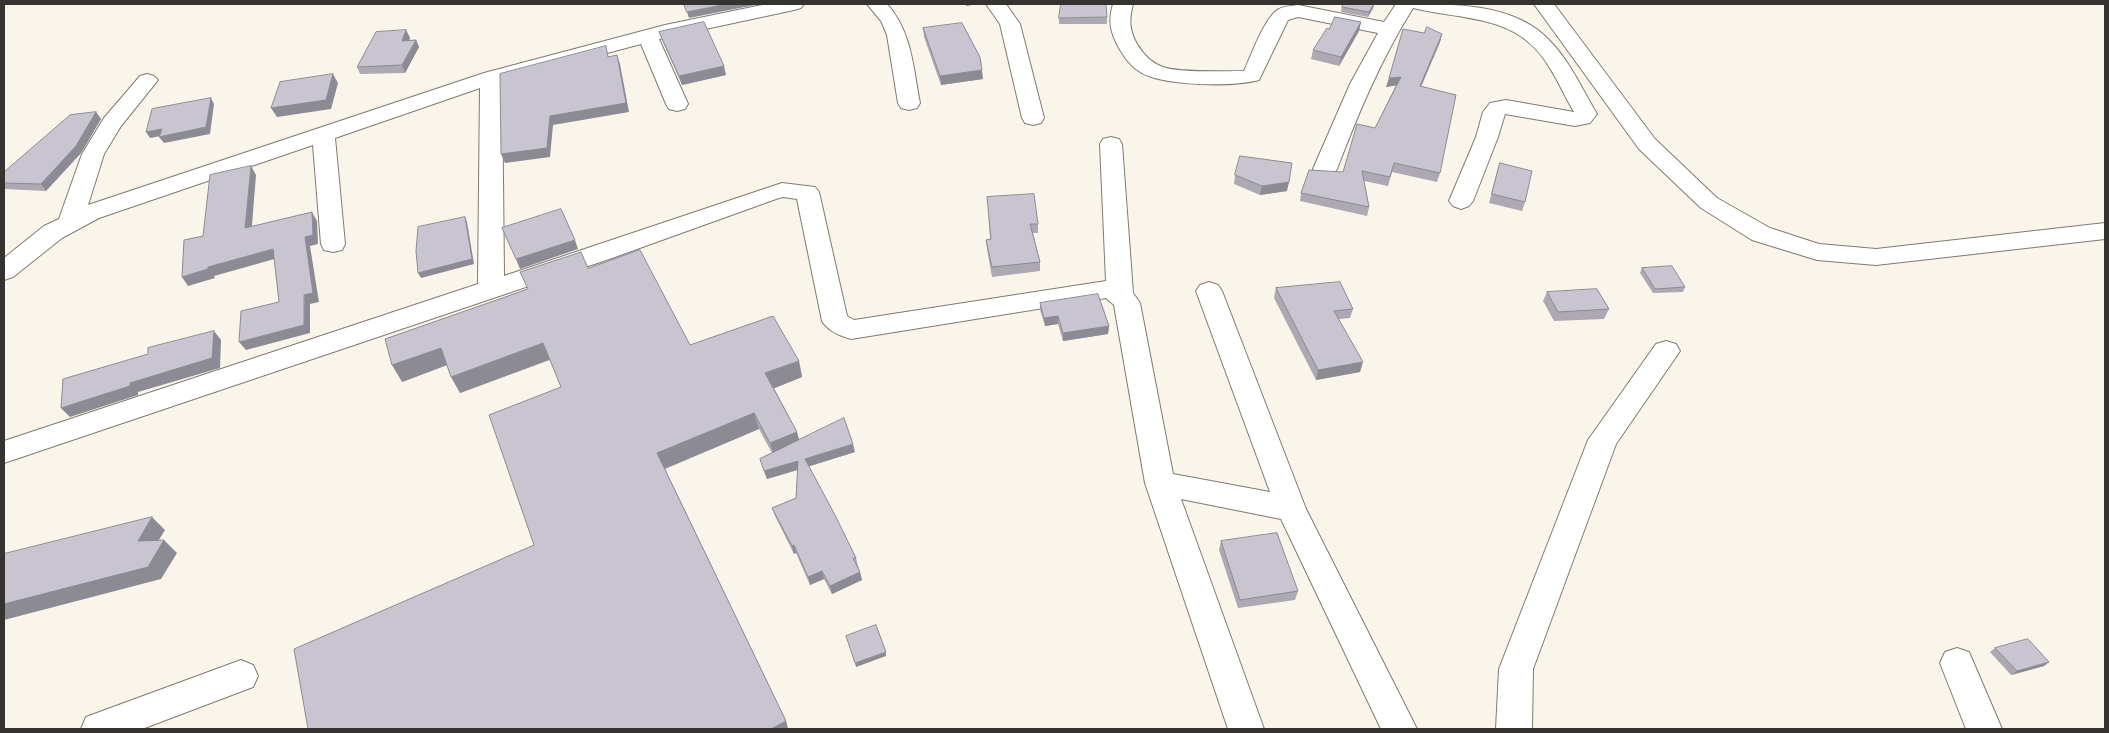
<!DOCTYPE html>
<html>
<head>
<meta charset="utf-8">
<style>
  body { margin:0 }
  #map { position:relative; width:2109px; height:733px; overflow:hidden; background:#faf5eb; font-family:"DejaVu Sans",sans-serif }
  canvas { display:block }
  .frame { position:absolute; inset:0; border:5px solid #35332f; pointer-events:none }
</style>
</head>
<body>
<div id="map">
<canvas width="2109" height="733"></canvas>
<div class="frame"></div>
</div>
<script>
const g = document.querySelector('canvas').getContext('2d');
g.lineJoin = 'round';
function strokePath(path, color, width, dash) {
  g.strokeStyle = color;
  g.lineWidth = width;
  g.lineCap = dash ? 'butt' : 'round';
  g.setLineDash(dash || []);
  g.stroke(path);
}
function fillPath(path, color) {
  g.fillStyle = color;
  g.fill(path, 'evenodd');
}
const minor = new Path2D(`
  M767,4H804L801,8L794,10L659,39L688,104L685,109L677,111L669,109L666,104L641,44L502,81L504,276L782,183L815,187L819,192L847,316L854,320L1106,281L1100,144L1103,139L1111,137L1119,139L1122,144L1133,293L1140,303L1173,474L1270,492L1196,291L1200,285L1209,282L1218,285L1222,291L1306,509L1417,729H1381L1281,519L1181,499L1264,729H1228L1145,483L1114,305L1106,298L851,339C840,336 828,331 822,321L797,199L783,197L776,199L612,258L4,463V441L478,284L480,88L335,138L345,244L342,250L333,252L324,250L321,244L313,145L99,218L62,238L13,277L4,280V258L44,226L59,219L82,154L104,118L140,76L147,74L154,76L158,80L121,126L104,154L88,205L484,73L665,25Z
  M867,4H887C912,32 913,67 920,103L917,108L909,110L901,108L898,103L887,35L881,21Z
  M986,4H1006L1020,24L1044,118L1041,123L1033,125L1025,123L1022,118L1000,24Z
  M1113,4H1133C1129,19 1129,30 1137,44C1143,54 1151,63 1163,67C1179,73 1225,71 1244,71C1251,56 1265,16 1279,9C1284,6 1292,6 1298,5L1384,22L1396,4C1445,4 1513,1 1549,40C1570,61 1582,89 1597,114L1590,123L1575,126L1505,114L1498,137L1473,201L1469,206L1461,209L1453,206L1449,201L1476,137L1483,112L1490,103L1506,100L1574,112C1564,95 1556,76 1544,59C1512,14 1461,20 1413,8C1381,59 1358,114 1337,169L1333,174L1325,176L1317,174L1313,169L1350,84L1378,33L1298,17L1288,20L1259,80C1234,87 1164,86 1142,73C1131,67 1125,58 1119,48C1110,32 1108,21 1113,4Z
  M1534,4H1554L1655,139L1717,198L1770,228L1819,244L1876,249L2105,223V239L1876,265L1817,260L1752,240L1701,208L1639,149Z
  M1666,341L1676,344L1680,351L1616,444L1533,669L1532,729H1496L1499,669L1588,440L1656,344Z
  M1957,648L1969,652L2002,729H1966L1940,663L1945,652Z
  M241,660L253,665L258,676L253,687L142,729H81L86,717Z`);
strokePath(minor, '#7f7b71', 2);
fillPath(minor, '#fff');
fillPath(new Path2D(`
  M1374,4L1373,8L1368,17L1341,12L1342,7Z
  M1107,17V24H1059V18Z
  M1361,22L1359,31L1339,66L1311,59L1313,50L1329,29Z
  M923,28L983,79L941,85L924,37Z
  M406,30L410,38L409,40H416L419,47L405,73L360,74L357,67Z
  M659,32L726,75L682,85L662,40Z
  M1424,33L1442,34L1440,42L1421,86L1440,173L1437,182L1392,172L1388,186L1364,181L1369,207L1367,216L1300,201L1301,193L1343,172L1375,128L1396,85L1386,87Z
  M96,112L101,119L81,153L46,191L4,189V172Z
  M1500,163L1525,202L1522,211L1489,203L1497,172Z
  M1235,175L1287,191L1260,195L1234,184Z
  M988,207L1038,224V233H1033L1040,262V271L992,277L987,249L986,240L990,239Z
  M588,268L690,345L799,361L802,377L774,388L797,432L799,440L855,452L809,466L856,558L862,580L832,594L824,579L810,585L796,553L794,554L775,516L772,508L796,498L798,470L767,479L760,459L772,453L759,429L665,469L786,721L788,729H308L534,545L561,387L550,360L460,393L447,365L402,382Z
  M1642,268L1685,287L1683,292L1653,293L1640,273Z
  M1276,288L1353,309L1350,318L1339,319L1360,372L1316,380L1274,298Z
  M1547,292L1609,309L1604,319L1554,321L1543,301Z
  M1040,303L1109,326L1108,334L1063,341L1058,324L1045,326L1040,310Z
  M1221,541L1298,591L1295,600L1238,608L1219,550Z
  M1995,648L2049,662L2044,666L2011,675L1990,652Z`), '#aca9b3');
fillPath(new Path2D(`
  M727,4H760L689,18L687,12Z
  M966,4H979L966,6Z
  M1374,4L1373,8L1368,17L1369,12Z
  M1361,22L1359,31L1339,66L1341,57Z
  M406,30L410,38L406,48L402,41Z
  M1442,34L1440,42L1418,94L1420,86Z
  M416,40L419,47L405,73L402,65Z
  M617,55L620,64L629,112L553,125L550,157L505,163L501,154Z
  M724,66L726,75L682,85L679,76Z
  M982,70L983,79L941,85L940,76Z
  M333,74L338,83L331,109L277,117L271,108Z
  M1401,77L1399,85L1386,87L1389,78Z
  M211,98L214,104L210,134L164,143L159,137Z
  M96,112L101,119L81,153L46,191L41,184Z
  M162,129L166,135L150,138L146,132Z
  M251,166L256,175L251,237L245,228Z
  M1289,182L1287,191L1260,195L1262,186Z
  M312,212L317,221L318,244L310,246L319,302L310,304V333L246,350L239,342L304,325L305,237Z
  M465,217L467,222L474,264L421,278L418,273Z
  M575,240L578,249L520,269L516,259Z
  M273,249L278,258L214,276L215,278L188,286L182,277L208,267Z
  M1058,316V324L1045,326L1044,318Z
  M1109,326L1108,334L1063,341V333Z
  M214,331L221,340L220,368L138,392V395L70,417L61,408L130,383Z
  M543,343L551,359L460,393L451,377Z
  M441,348L450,364L402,382L392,365Z
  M799,361L802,377L770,390L765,373Z
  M1363,362L1360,372L1316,380L1318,370Z
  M754,413L759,429L664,469L657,453Z
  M797,432L801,448L775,459L770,443Z
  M853,444L855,452L807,467L805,459Z
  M798,461L800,469L767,479L764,471Z
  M152,517L165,530L151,553L138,541Z
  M164,540L177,553L161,579L4,620V604Z
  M794,545L796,553L794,554L792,546Z
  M822,571L824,579L810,585L808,577Z
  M860,572L862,580L832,594L830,586Z
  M886,652V656L856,667L855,663Z
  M2049,662L2044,666L2011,675L2017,671Z
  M786,721L788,729H771Z`), '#8c8a92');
const building = new Path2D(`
  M684,4H727L687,12Z
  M1061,4H1106L1107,17L1059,18Z
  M1344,4H1374L1369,12L1342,7Z
  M1335,17L1361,22L1341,57L1313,50L1327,28L1329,29Z
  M704,22L724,66L679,76L659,32Z
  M962,23L980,57L982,70L940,76L923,28Z
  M1427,27L1442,34L1420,86L1456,95L1440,173L1394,163L1390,177L1362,171L1369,207L1301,193L1309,170L1343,172L1357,124L1375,128L1401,77L1389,78L1403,29L1424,33Z
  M406,30L402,41L416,40L402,65L357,67L376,32Z
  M606,46L608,57L617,55L626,103L550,116L547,148L501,154L500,74Z
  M333,74L326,100L271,108L280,82Z
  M211,98L206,127L159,137L162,129L146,132L152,109Z
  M96,112L76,146L41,184L4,183V172L70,115Z
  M1240,156L1292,163L1289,182L1262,186L1235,175Z
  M1500,163L1532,171L1525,202L1492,194Z
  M251,166L245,228L312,212L313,235L305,237L313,293L304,295V325L239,342L241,311L279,302L273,249L208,267V269L182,277L184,240L203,236L210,175Z
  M1034,194L1038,224H1030L1040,262L992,267L986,240L991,239L987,197Z
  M561,209L575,240L516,259L502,228Z
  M465,217L472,259L418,273L416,251L418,227Z
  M640,250L690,345L773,316L799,361L765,373L797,432L770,443L754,413L657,453L786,721L771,729H308L294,649L534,545L489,415L561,387L543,343L451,377L441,348L392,365L385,339L528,289L520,272L581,252L588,268Z
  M1672,266L1685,287L1655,289L1642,268Z
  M1340,282L1353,309L1334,311L1363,362L1318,370L1276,288Z
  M1597,289L1609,309L1558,312L1547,292Z
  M1098,294L1109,326L1063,333L1058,316L1044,318L1040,303Z
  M214,331L212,358L130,383V386L61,408L63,379L148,354V348Z
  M844,418L853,444L805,459L835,515L856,558H853L860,572L830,586L822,571L808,577L794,545L792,546L772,508L796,498L798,461L764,471L760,459Z
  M152,517L138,541L164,540L148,567L4,604V554Z
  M1277,533L1298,591L1240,600L1221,541Z
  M876,625L886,652L855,663L846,636Z
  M2028,639L2049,662L2017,671L1995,648Z`);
fillPath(building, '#c8c5d0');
strokePath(building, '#8c8a92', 1);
</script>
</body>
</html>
